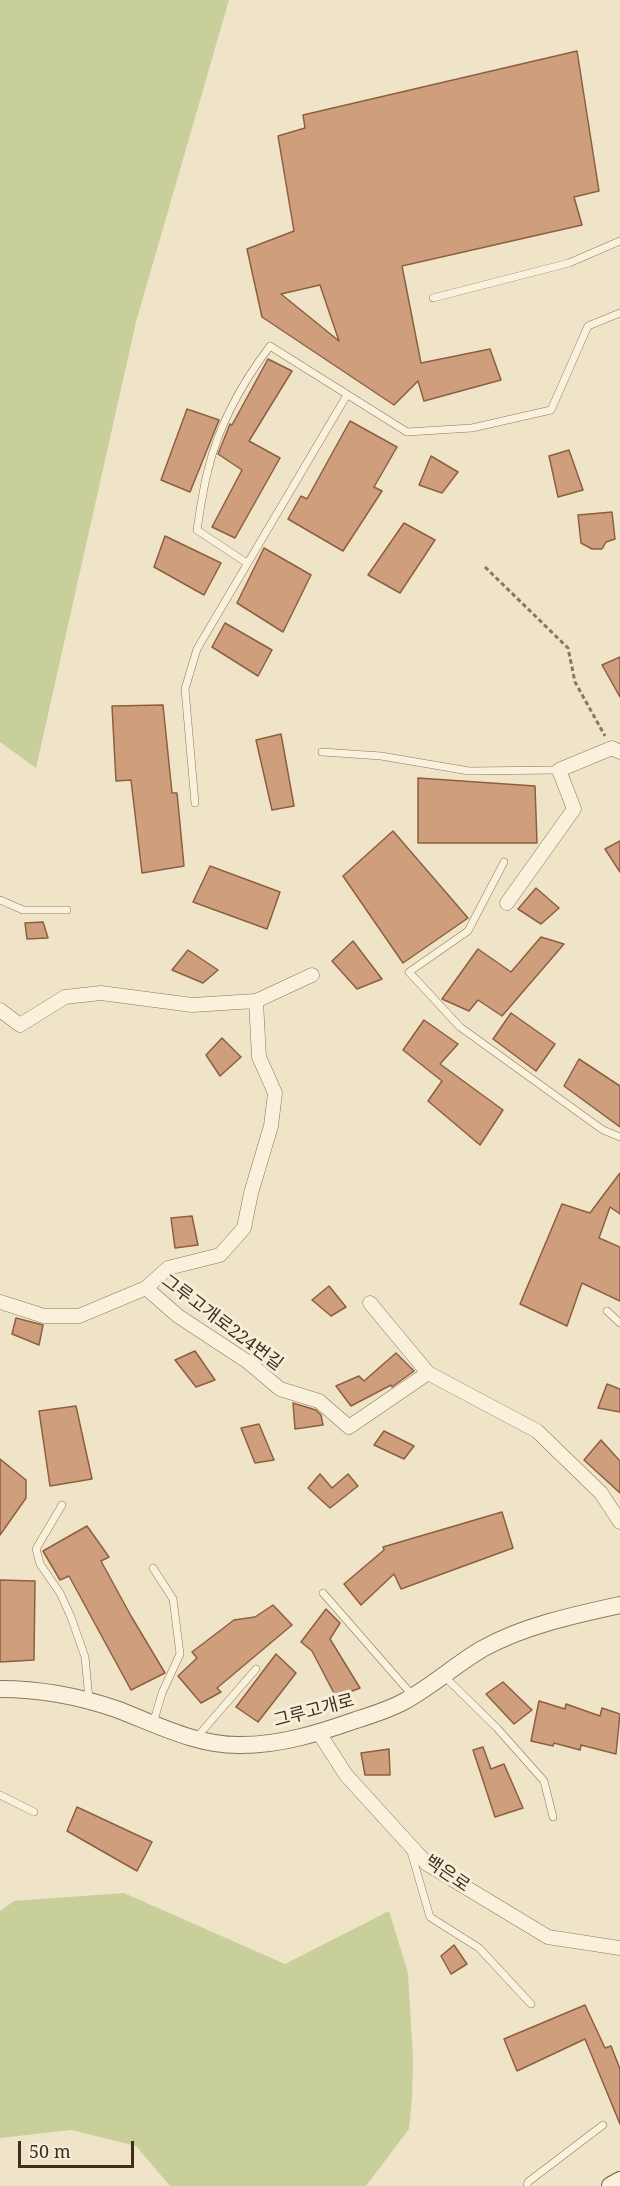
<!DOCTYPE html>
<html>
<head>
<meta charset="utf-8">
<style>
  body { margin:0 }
  #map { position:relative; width:620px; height:2186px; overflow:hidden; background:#f0e4c8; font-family:"Noto Serif",serif }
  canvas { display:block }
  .scale { position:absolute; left:18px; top:2141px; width:116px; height:27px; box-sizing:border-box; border:3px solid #3d2e20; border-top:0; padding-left:8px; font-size:18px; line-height:21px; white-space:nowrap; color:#3d2e20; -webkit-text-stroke:4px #f7eed8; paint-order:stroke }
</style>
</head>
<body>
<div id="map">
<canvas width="620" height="2186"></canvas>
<div class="scale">50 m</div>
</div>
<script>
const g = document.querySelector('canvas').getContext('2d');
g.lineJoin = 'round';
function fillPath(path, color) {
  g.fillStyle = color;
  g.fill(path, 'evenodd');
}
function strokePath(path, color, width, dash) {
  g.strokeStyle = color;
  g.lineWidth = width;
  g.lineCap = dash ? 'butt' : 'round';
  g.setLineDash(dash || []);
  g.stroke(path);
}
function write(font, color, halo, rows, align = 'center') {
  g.font = font + ' "Noto Serif","Noto Sans KR",serif';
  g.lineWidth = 6;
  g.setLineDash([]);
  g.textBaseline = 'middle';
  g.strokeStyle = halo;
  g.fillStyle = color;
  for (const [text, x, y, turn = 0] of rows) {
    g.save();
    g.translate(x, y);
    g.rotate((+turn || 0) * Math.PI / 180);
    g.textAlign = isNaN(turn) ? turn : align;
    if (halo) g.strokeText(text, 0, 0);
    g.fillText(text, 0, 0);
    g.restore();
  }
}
fillPath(new Path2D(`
  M0,0H229L136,322L36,768L0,742Z
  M124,1893L285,1964L389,1911L408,1973L413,2058L412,2098L409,2129L366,2186H170L136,2146L71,2130L0,2138V1911L14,1901Z`), '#c9cf9b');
const building = new Path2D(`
  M577,51L599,191L574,197L582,225L402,266L421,363L490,349L501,380L424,401L418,381L394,405L262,317L247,249L294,231L278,136L305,128L303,115ZM320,285L339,341L281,294Z
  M268,359L292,371L249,441L280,458L235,538L212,527L242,470L218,454L230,424L232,425Z
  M187,409L219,420L190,492L161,480Z
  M350,421L397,447L374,487L382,491L343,551L288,519L301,496L307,499Z
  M569,450L583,490L558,497L549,456Z
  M431,456L458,472L442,493L419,485Z
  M612,512L615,539L606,542L602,549H592L581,543L578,515Z
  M404,523L435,540L400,593L368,575Z
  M165,536L221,563L204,595L154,567Z
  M264,548L311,575L283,632L237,603Z
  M225,623L272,650L258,676L212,647Z
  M620,657V697L602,665Z
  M163,705L172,793H177L184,866L142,873L131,780L116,781L112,706Z
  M281,734L294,806L272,810L256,740Z
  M418,778L535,786L537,843H418Z
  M393,831L468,918L403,963L343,876Z
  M620,841V872L605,849Z
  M210,866L280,892L267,929L193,902Z
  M536,888L559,908L541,924L518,909Z
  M43,922L48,938L27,939L25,923Z
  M541,937L564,944L502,1016L478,1000L469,1011L442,999L478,949L511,972Z
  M353,941L382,979L357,989L332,961Z
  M188,950L218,970L203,983L172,970Z
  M511,1013L555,1044L536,1071L493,1039Z
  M424,1020L458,1044L440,1064L503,1110L480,1145L428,1101L442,1081L403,1050Z
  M222,1038L241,1057L220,1076L206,1055Z
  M579,1059L620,1086V1127L564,1086Z
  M620,1173V1214L610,1207L599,1238L620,1247V1301L582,1283L567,1326L520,1304L562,1204L590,1213Z
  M192,1216L198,1245L175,1248L171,1218Z
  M329,1286L346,1307L331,1316L312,1300Z
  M16,1318L43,1325L39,1345L12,1334Z
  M195,1351L215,1380L196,1387L175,1360Z
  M396,1353L414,1371L392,1387L391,1385L351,1406L336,1386L359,1376L364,1381Z
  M607,1384L620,1389V1412L598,1408Z
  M293,1403L316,1410L321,1415L323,1425L295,1429Z
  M76,1406L92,1479L50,1486L39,1411Z
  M259,1424L274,1460L255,1463L241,1428Z
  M384,1431L414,1446L404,1459L374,1445Z
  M601,1440L620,1461V1493L584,1460Z
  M0,1459L26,1480V1498L0,1535Z
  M320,1474L332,1488L348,1474L358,1486L330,1508L308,1488Z
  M502,1512L513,1548L401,1589L394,1574L361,1605L344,1584L384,1550L383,1547Z
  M87,1526L109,1557L101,1561L131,1616L165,1673L131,1690L69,1576L60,1580L43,1551Z
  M0,1580L35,1581L34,1660L0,1662Z
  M273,1605L292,1625L217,1688L221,1692L201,1703L178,1676L197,1658L192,1652L234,1620L255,1617Z
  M326,1609L340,1623L330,1639L360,1688L336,1697L312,1651L301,1642Z
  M276,1654L296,1673L258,1722L236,1707Z
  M503,1682L532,1710L514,1724L486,1694Z
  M539,1701L565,1709L566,1704L600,1716L602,1708L620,1714L616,1754L581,1745L580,1750L554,1743L553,1746L531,1741Z
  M483,1747L491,1769L504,1764L523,1808L495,1817L473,1750Z
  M389,1749L390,1775H365L361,1753Z
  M77,1807L152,1842L137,1871L67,1831Z
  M454,1945L467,1964L451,1974L441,1956Z
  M585,2005L605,2048L611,2046L620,2069V2124L585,2039L517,2071L504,2039Z`);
fillPath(building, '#cf9f7d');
strokePath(building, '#8d5f41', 1.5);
const service = new Path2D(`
  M433,298L569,263L620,241
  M247,563L197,530C200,510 203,489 208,470C219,424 242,383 270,346L407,432L472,428L551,410L588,326L620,313
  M322,752L381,756L469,771L559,770
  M195,803L185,689L197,649L347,395
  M504,862L468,931L409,972L460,1027L603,1130L620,1137
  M0,900L23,910H67
  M607,1311L620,1323
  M62,1505L36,1549L40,1564L60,1593L71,1617L85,1657L89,1699
  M153,1568L173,1599L180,1654L162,1693L153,1724
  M323,1593L413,1696
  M444,1676L497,1728L544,1781L553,1817
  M197,1737L256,1669
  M0,1795L34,1812
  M411,1852L430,1917L479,1948L531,2004
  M527,2186L528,2182L603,2125`);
const minor = new Path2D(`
  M507,903L574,809L559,770L612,748L620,752
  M0,1010L20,1025L65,997L101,993L192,1005L256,1001L312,975
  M146,1288L168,1268L220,1255L244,1228L251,1193L271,1126L275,1093L259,1057L256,1001
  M0,1302L44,1316H79L146,1288L178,1316L248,1362L280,1389L319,1401L349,1427L428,1373L537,1431L601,1493L620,1522
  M370,1303L428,1373
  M319,1733L346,1775L427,1864L548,1937L620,1948`);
const tertiary = new Path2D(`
  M0,1689C40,1689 78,1696 116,1709C156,1724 197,1746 241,1745C281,1745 319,1733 356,1720C372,1715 388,1710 403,1702C431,1687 455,1665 482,1649C523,1626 574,1615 620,1605`);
const secondary = new Path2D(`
  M611,2186L620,2181`);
strokePath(service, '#8d765c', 8);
strokePath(minor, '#8d765c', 15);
strokePath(tertiary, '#8d765c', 18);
strokePath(secondary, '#6f573f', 20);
strokePath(new Path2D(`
  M485,567L568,648L575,682L605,736`), '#8d765c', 3, [4.5, 3]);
strokePath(service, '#faf1dc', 7);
strokePath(minor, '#faf1dc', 14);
strokePath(tertiary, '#faf1dc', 16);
strokePath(secondary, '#faf1dc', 18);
write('18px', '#3d2e20', '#f7eed8', [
  ["그루고개로224번길",222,1323,37],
  ["그루고개로",314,1711,-15],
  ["백은로",447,1874,34]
]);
</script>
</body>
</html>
